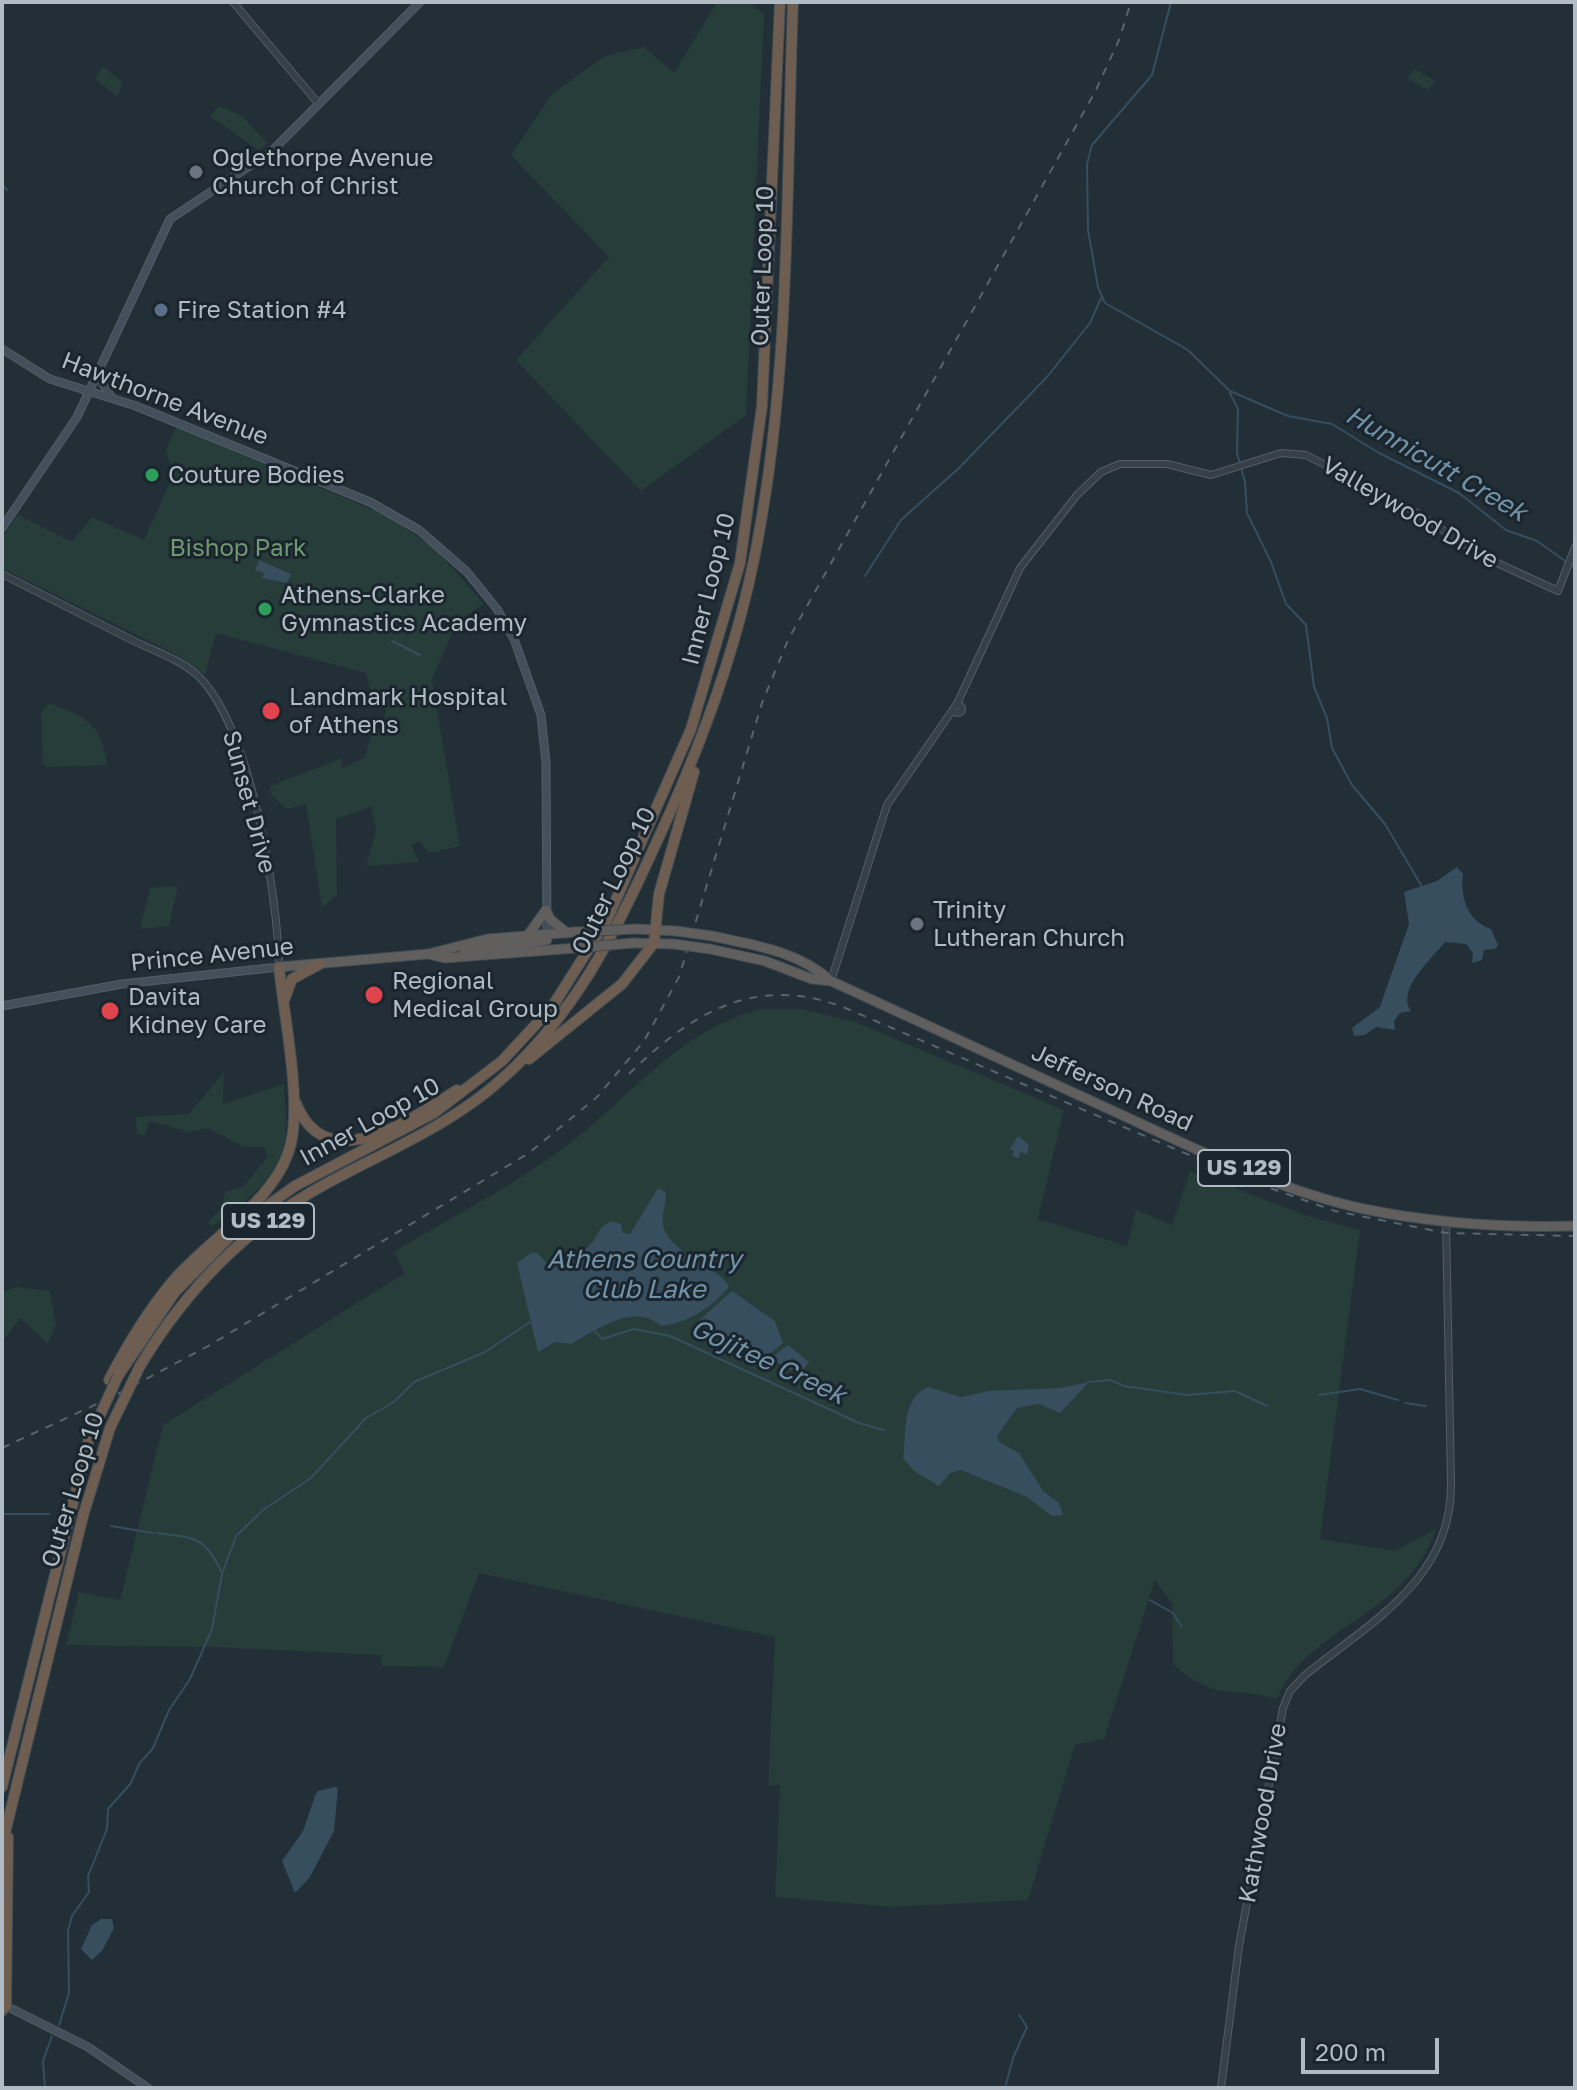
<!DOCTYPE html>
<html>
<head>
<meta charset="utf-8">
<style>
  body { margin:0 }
  #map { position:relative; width:1577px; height:2090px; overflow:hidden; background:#222f37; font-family:"Golos Text",sans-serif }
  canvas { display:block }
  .frame { position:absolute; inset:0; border:4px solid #b0bbc4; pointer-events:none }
  .scale { position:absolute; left:1301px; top:2038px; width:138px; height:36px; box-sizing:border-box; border:4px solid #b0bbc4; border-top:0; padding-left:10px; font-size:24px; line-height:28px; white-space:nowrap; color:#b0bbc4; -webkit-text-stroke:6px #1a252d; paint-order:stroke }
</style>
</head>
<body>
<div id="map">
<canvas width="1577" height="2090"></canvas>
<div class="frame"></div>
<div class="scale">200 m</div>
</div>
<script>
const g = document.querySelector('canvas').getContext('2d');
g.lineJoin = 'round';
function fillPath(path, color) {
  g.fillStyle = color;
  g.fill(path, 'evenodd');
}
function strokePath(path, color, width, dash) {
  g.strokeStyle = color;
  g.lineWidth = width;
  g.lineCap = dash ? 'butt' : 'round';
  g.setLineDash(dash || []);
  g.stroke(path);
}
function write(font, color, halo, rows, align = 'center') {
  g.font = font + ' "Golos Text",sans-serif';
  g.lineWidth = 6;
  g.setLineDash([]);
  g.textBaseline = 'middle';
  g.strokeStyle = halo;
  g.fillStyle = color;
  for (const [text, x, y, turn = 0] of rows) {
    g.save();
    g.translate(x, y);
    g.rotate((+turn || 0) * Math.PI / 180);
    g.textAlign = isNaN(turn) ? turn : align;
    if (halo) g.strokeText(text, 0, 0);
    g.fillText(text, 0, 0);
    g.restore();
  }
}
fillPath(new Path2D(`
  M717,2H749L764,14L746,415L641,491L516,360L609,257L511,155L552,94L605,56L644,47L674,73Z
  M103,66L122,82L118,97L95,79Z
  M1415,69L1435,81L1428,90L1407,78Z
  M219,106L241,115L267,143L260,151L210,116Z
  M176,427L390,517L438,551L484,604L457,622L432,679L460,846L429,853L419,841L412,846L419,862L366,866L376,830L371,807L336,819L337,895L322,907L306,804L287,809L271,795L270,786L343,758L341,769L365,757L371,734L382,727L386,710L370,690L366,673L216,633L205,675L177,655L2,568V538L18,515L72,542L92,517L144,540L173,475L166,450Z
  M49,703C85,717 102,723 107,765L46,767L43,764L41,713Z
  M178,886L169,926L140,929L150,888Z
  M762,1009H802L855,1022L1064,1110L1038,1219L1127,1246L1136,1210L1172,1225L1190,1171L1310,1217L1360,1230L1320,1539L1395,1551L1436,1529C1406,1618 1309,1624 1277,1699C1229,1685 1217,1703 1173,1664L1172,1604L1155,1580L1104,1739L1075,1745L1028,1900L892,1907L775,1897L780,1785L768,1786L775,1637L479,1573L444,1667L382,1666L381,1655L214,1647L66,1645L79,1592L120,1600L163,1425L405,1273L394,1252C452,1216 516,1185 570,1143C633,1095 681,1028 762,1009Z
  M224,1072L223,1104L284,1084C284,1105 290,1134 282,1154C268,1185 239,1208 212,1226L208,1222L222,1207L225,1192L244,1186L268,1156L264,1147H243L208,1128L189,1132L150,1121L144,1136L137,1134L136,1117L189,1114Z
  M16,1287L50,1291L56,1325L48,1344L20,1318L2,1342V1292Z`), '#263d39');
fillPath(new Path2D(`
  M259,560L291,574L287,583L262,578L264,573L255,570Z
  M1457,867L1463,874C1460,896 1467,921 1491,929L1498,945L1495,949L1484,950L1482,960L1472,963L1473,953L1466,944L1445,942C1432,959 1396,989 1411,1011L1400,1013L1394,1021L1395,1030L1376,1027L1365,1035L1354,1036L1352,1028L1380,1007L1383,998L1409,924L1404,892L1437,881Z
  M1018,1136L1029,1145L1027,1154L1020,1152L1019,1158L1012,1156L1014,1151L1010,1149Z
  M658,1188L666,1192C666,1205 660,1218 664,1229C673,1254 722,1269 729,1287C711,1308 688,1323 661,1326C634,1302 597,1330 571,1344L555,1342L538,1352L517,1263L531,1253H537L547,1263C563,1261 584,1254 594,1240C599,1232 601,1225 611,1221L621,1224L623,1233L630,1234Z
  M732,1291L775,1321L783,1343L766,1357L734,1337L703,1335L696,1330V1323Z
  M788,1345L809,1362L800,1374L769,1359Z
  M1089,1382L1060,1413L1039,1404L1017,1408L997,1436L999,1442L1019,1453L1043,1491L1059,1503L1063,1515L1052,1516L1027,1497L961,1470L950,1473L939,1486L914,1471L903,1458C907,1437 900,1399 928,1387L961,1397L989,1391L1060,1388Z
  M335,1787L338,1788L334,1831L310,1877L295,1893L282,1861L303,1831L315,1796L318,1791Z
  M101,1919H112L114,1928L102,1951L92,1960L81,1949L92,1925Z`), '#364e5e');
strokePath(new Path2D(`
  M1171,2L1152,75L1092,145L1087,164L1088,230L1098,287L1105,303L1188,350L1230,391L1288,416L1332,424L1379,453L1459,493L1506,530L1537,541L1575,568
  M2,184L7,190
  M1230,393L1238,409L1237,453L1245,482L1247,513L1271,562L1286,604L1306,625L1314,687L1327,718L1332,748L1352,785L1385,824L1421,885
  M865,576L901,520L959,468L1047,377L1090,323L1101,298
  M392,641L420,655
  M594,1330L602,1339L634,1329L670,1336L859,1423L884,1430
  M1089,1382L1110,1380L1124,1386L1187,1395L1235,1391L1267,1406
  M1319,1395L1360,1389L1398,1400
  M1405,1403L1426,1406
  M2,1514H49
  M111,1526L153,1533
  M157,1533C195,1538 205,1536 222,1573
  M1150,1600L1173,1613L1182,1627
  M59,2025L69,1993L68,1931L72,1916L89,1892L88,1876L107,1829L108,1809L131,1783L139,1764L153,1748L169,1710L190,1679L212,1629L222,1574L236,1536L263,1510L311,1478L366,1418L394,1402L414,1382L485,1352L530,1322
  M45,2088L43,2061L52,2036
  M1005,2088L1013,2058L1027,2027L1019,2015`), '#364e5e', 2);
const tertiary = new Path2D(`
  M233,2L317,102
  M2,574C45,596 88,618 132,640C152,650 179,659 196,674C250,722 278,896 279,967
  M954 709a4 4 0 1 1 8 0a4 4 0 1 1-8 0Z
  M956,706L1020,568L1077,495L1101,472L1120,464H1167L1211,475L1281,453L1306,455L1417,513L1482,556L1558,591L1575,547
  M831,981L887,805L954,708
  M1221,2088L1239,1946L1283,1708L1290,1691L1305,1675C1371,1622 1452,1579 1451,1484L1446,1221`);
const secondary = new Path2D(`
  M2,349L50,379L136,406L370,502L419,530L467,572L497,609L514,639L541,715L546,763L547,937
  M96,373L112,398
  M2,528L77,417L170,219L272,151L420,2
  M2,1006L122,984L279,967
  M4,2005L88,2047L148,2088`);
const trunk = new Path2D(`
  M636,929L676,931
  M528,935L546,910L550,919L567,933
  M712,936C754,945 798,951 831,981C924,1024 1018,1067 1111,1110C1192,1147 1276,1190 1364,1209C1433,1223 1505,1228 1575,1226
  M633,943L674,944
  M710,949L765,961L812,979L831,981
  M465,951L547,940
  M428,954L445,958L576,948
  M279,967L428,954L487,939L575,932`);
const motorway = new Path2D(`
  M285,998L292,979L320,964
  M529,1059L622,984L654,943L659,894L694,772
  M296,1103C326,1180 412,1119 457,1090
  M140,1366C185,1291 246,1228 322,1186C385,1151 449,1127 503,1078C574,1014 614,936 653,850C699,751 737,651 757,544C791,366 786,182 793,2
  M118,1376L175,1292L242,1224L295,1186L434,1113L502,1061L552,1007L607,920L691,729L740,563L762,406L780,2
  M109,1380C127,1345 147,1312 172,1282C209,1238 283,1197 292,1138C300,1091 284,1016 279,967
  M2,1787L89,1439
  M2,1845L83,1516L110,1428
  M2,2011L6,2006L8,1837`);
strokePath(tertiary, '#535e66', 8);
strokePath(secondary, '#535e66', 9);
strokePath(trunk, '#404b53', 11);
strokePath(motorway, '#404b53', 12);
strokePath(tertiary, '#354048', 6);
strokePath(secondary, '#43505b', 7);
strokePath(trunk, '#605f5d', 9);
strokePath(motorway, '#6e5e52', 10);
strokePath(new Path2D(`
  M629,1074C691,1013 755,974 843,1007L1250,1181L1335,1211L1446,1233L1575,1236
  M2,1448L114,1396L210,1345L529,1153L597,1097L644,1041L679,977L762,703L788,640L1095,92L1119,40L1131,2`), '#57656f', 2, [8, 8]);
const trunkBridge = new Path2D(`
  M676,931L712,936
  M575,932L636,929
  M674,944L710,949
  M576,948L633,943`);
const motorwayBridge = new Path2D(`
  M110,1428L140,1366
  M89,1439L118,1376`);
strokePath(trunkBridge, '#404b53', 11, []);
strokePath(motorwayBridge, '#404b53', 12, []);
strokePath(trunkBridge, '#605f5d', 9);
strokePath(motorwayBridge, '#6e5e52', 10);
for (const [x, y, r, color] of [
  [196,172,8,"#6b7280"],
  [161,310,8,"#5c6f8a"],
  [152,475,8,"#2e9e5b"],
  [265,609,8,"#2e9e5b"],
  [271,711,10,"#e0444e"],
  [917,924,8,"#6b7280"],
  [374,995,10,"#e0444e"],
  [110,1011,10,"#e0444e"]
]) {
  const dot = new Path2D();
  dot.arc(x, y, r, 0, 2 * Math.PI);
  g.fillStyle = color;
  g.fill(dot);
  strokePath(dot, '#1a252d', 3);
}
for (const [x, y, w] of [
  [1244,1168,92],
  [268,1221,92]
]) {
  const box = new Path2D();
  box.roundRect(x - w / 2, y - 18, w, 36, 6);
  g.fillStyle = '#1a252d';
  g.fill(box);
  strokePath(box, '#b0bbc4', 2);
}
write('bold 22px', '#b0bbc4', null, [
  ["US 129",1244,1168],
  ["US 129",268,1221]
]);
write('24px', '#b0bbc4', '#1a252d', [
  ["Oglethorpe Avenue",212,158],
  ["Church of Christ",212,186],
  ["Fire Station #4",177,310],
  ["Couture Bodies",168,475],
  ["Athens-Clarke",281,595],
  ["Gymnastics Academy",281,623],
  ["Landmark Hospital",289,697],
  ["of Athens",289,725],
  ["Trinity",933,910],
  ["Lutheran Church",933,938],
  ["Regional",392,981],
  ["Medical Group",392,1009],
  ["Davita",128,997],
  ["Kidney Care",128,1025]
], 'left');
write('24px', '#b0bbc4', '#1a252d', [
  ["Outer Loop 10",763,266,-88],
  ["Hawthorne Avenue",165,399,21],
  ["Valleywood Drive",1410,513,30],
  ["Inner Loop 10",709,589,-76],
  ["Sunset Drive",249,802,75],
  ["Outer Loop 10",614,881,-64],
  ["Prince Avenue",212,955,-6],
  ["Jefferson Road",1112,1088,25],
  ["Inner Loop 10",370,1122,-29],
  ["Outer Loop 10",73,1490,-73],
  ["Kathwood Drive",1263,1813,-80]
]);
write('24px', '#709971', '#1a252d', [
  ["Bishop Park",238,548]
]);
write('italic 26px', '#7192a7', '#1a252d', [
  ["Hunnicutt Creek",1436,464,30],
  ["Athens Country",644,1260],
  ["Club Lake",644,1290],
  ["Gojitee Creek",768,1362,25]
]);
</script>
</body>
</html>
